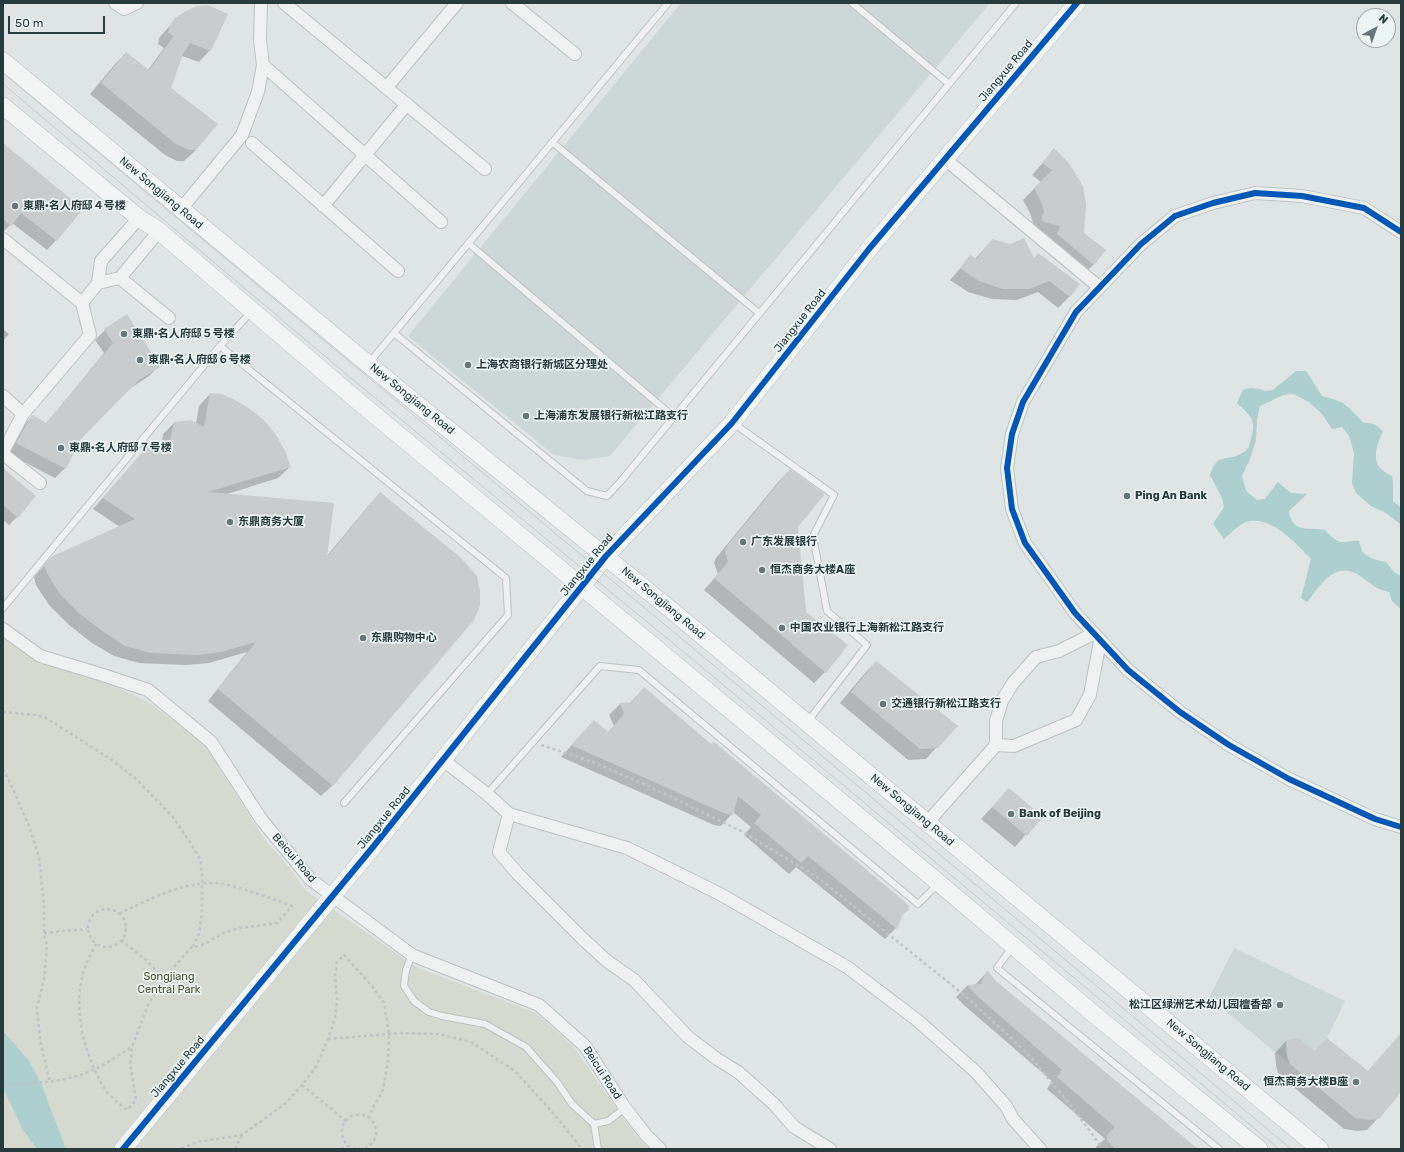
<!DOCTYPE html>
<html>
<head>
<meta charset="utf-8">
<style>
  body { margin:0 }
  #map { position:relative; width:1404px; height:1152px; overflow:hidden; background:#dfe4e5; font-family:Rubik,sans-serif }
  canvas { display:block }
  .frame { position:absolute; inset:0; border:4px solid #273b3d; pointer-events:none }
  .north { position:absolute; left:1356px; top:8px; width:40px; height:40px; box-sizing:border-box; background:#ecf4f4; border:1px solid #9daaab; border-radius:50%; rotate:40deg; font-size:11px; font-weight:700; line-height:16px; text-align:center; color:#273b3d }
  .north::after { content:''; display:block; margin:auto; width:14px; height:18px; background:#677678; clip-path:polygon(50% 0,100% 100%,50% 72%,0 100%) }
  .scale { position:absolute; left:8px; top:16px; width:97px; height:18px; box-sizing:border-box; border:2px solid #273b3d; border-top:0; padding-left:5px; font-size:12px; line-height:14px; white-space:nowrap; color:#273b3d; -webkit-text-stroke:3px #ecf4f4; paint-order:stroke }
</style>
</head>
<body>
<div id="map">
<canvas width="1404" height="1152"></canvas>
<div class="frame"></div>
<div class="north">N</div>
<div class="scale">50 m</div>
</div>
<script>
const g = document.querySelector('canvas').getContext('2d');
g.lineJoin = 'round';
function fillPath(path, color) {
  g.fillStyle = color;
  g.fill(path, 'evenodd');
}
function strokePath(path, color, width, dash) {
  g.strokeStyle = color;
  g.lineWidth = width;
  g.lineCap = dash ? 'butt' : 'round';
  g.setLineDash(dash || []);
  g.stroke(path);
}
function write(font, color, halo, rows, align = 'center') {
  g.font = font + ' Rubik,"Noto Sans SC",sans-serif';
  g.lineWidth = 3.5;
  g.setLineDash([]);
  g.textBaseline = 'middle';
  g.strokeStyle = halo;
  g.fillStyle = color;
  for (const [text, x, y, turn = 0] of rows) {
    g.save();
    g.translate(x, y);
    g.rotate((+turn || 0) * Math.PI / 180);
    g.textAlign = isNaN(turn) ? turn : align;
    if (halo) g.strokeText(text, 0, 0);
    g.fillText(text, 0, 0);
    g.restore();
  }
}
fillPath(new Path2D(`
  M681,3H990L610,456L583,460L554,455L408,336Z
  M1234,948L1345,1001L1327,1038L1310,1059L1308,1046L1299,1038L1286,1040L1285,1052L1290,1064L1223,1009L1208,1000Z`), '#cdd7d8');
fillPath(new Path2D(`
  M3,635L105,681L151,704L203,742L265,840L292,871L305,890L416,967L536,1013L574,1047L613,1104L639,1139L649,1149H3Z`), '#d5d9d0');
fillPath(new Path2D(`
  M1296,371H1306L1322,396C1331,399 1341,400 1348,407C1354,412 1358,418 1364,423C1373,423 1377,424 1383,432C1378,441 1371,460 1381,469C1384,472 1388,474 1392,476L1393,483V501L1401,508V525L1386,513L1371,506L1356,493L1352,483L1354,453L1349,436L1342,427L1332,429L1322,414L1309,402L1293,394L1283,395L1260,406L1257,420L1256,440L1250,459L1242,476L1246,491L1257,500L1265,499L1278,482L1291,493L1307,494L1289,511C1292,534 1309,527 1325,530C1330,535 1336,543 1343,542C1349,542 1352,540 1359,541C1360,544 1361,548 1362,551C1367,558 1378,561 1386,562L1394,572L1401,576V609L1392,601L1389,592C1384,591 1379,589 1375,587C1369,583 1364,578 1357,574C1333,561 1320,587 1307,602L1301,598L1311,559C1296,543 1270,514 1246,522C1238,525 1230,534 1224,539L1213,524L1224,507L1222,498L1210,475C1218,451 1226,463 1242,453C1245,452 1247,449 1249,447C1250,441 1252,436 1253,430C1255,417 1245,411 1237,403L1243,390L1250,388L1260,389L1265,391L1273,390Z
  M3,1031L30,1062L42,1086L66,1149H37L23,1130L3,1088Z`), '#adcfce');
fillPath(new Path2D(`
  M175,20L210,50L199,62L182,56L170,89L196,150L184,161H177L165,155L90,94L115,64L126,53L148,70L164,48L158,44L159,38Z
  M3,144L56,240L47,250L12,223L3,232Z
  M1054,150L1083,234L1105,250L1093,265L1082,276L1046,245L1049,237L1030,232L1033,223L1030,213L1023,200L1041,182L1032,175Z
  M992,240L1033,259L1079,284L1069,297L1058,308L1038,292L1017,300L992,299L968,292L950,280L971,256L975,259Z
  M3,329L9,334L3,341Z
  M105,330L159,366L149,376L128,390L80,439L65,468L55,478L7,453L22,426L32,417L46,424L104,353L95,340Z
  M210,394L290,467L278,478L224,495L326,557L369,505L380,494L333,785L321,796L208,701L247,652L209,663L186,665L139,663L114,656L92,643L69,625L49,605L36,585L34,577L51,558L120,527L93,509L152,442L161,447L163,434L174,423L196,424L199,406Z
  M790,470L805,613L825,672L814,683L704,590L718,574L714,563L716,558L779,481Z
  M3,473L17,517L9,525L3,520Z
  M876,662L937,747L926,759L908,760L840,703L865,673Z
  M644,688L907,910L901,916L896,928L885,939L796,867L789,874L744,835L751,827L733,812L732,814L721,826L714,825L561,757L583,732L607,733L614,726L609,715L620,704L630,703Z
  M1009,789L1041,817L1015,847L981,819Z
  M987,972L995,982L1197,1149H1096V1147L1105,1139L1047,1089L1052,1081L965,1006L956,997L967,986L975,985Z
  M1399,1037L1401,1038V1090L1378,1118L1367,1130L1358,1131L1344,1129L1279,1075L1276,1066L1275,1053L1286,1041L1314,1053L1327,1039L1367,1072Z`), '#0003');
fillPath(new Path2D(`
  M208,5L228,14L211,51L190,43L183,54L171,88L218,124L196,150H189L176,144L101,83L126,52L149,70L174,36L168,33L170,26L174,19L184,12L197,6Z
  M3,143L83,209L57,241L21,213L11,226L3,219Z
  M1054,148L1068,162L1083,186L1086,204L1084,233L1106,250L1094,265L1057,234L1060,226L1041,221L1044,211L1041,202L1034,188L1052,170L1042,163Z
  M1024,238L1034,258L1038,253L1080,284L1070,297L1049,281L1029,289H1003L979,281L960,268L970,255L977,259L992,239L1010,244Z
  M127,314L160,367L139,380L80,440L66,469L16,443L32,415L46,423L113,343L104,329Z
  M210,393L222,394L233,399L250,409L266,422L278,438L285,451L291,467L208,492L334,503L327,557L380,492L460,557L477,576L480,591V606L474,620L333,786L218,689L256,642L221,652L198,655L151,653L125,646L104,632L80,614L60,594L47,573L44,565L51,557L135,519L103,498L152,441L168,450L174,422L191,420L204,427Z
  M3,468L36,496L18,518L3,505Z
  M790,469L825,494L798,527L806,612L848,645L826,673L714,578L728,562L725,551L727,546Z
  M876,661L958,726L938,748L920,749L851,692Z
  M644,687L711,744L714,742L905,902L909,906L908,911L903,913L897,929L808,856L801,863L754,823L761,815L738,796L733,815L726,814L571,745L594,720L608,732L624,714L620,703L632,702Z
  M1009,788L1043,817L1027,836L992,807Z
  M987,970L996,981L1198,1149H1115L1107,1140V1135L1115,1127L1057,1077L1062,1070L976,995L967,985L981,984Z
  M1401,1033V1092L1379,1119L1370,1120L1355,1118L1290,1064L1287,1055L1286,1040L1299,1038L1315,1052L1327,1038L1368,1071Z`), '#c8cccd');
const lane = new Path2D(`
  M852,3L949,84
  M552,142L759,313
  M468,243L674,417
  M394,333L587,491L607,496L621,481L1016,3
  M220,346L506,578L508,615L344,803
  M369,363L668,3
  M733,423L834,495L813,536L827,611L867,645L808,721
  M3,608L220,346L251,312
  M487,794L600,666L639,670L918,904L938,884
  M1013,946L997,968L1219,1149
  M412,955L406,970L404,986L414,1001L429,1012L442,1016L485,1024L526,1047L557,1082L572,1104L594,1124L608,1121L625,1108
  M594,1124L598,1149`);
const street = new Path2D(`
  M115,3L124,9L137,3
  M284,3L485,169
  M512,3L575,54
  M263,65L441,222
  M387,87L457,3
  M252,143L398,271
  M945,159L1099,287
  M323,206L407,104
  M181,209L242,135L258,92L263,65L260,40L261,3
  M1401,232L1364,208L1302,196L1255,193L1213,203L1175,216L1141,244L1076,312L1023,402L1012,434L1007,468L1012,509L1025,543L1075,613L1128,670L1180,712L1229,745L1289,779L1375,819L1401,827
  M3,239L82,303L90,335L23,414L3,452
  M120,278L169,318
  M98,283L120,278L159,231
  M82,303L98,283L101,261L139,218
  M3,396L23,414
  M3,454L40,483
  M3,629L40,656L100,674L148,690L211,742L261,819L310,879L412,955L539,1005L585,1046L625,1108L646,1135L660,1149
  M996,745V721L1002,701L1013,683L1036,657L1059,651L1093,634
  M443,760L487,794L509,814L627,848L720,894L847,967L917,1020L976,1072L1006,1106L1013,1119L1040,1149
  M509,814L499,852L518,874L583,939L607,961L634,980L688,1037L717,1059L738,1072L774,1104L794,1127L830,1149
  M927,823L996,745L1014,746L1076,720L1090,695L1100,641`);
const secondary = new Path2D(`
  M3,61L368,364L670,609L1320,1149
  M3,106L139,218L159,231L359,402L939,883L1090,1011L1259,1149
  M123,1149L373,847L606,556L732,423L869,249L1077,3`);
strokePath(lane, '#bec2c3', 8);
strokePath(street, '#bec2c3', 14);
strokePath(secondary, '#bec2c3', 18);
strokePath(new Path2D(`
  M3,712L36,715L46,718L112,760L136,779L172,816L188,839L200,859L202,875V913L199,934L193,946
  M541,745L593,762L644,784L743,832L817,877L963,994L1008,1035L1033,1060L1072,1107L1103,1149
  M3,769L11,785L29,826L39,857L44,905V933L47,946L44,979L37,1008L40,1040L50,1082
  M88 928a19 19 0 1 1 38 0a19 19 0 1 1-38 0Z
  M44,933L87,929
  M121,940L146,960L164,978
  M96,944C91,954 84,966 82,978C74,1011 84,1051 100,1081C106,1093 117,1102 127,1110L136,1100L130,1064L132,1047L147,1007L164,978L192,947L200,946L224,933L239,928L277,923L292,906C277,900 261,895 246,890C235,887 224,883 213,883C179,883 149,900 120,913
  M328,1039L399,1033L439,1034L471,1042L515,1071L554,1114L582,1149
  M3,1085C34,1083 67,1083 95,1069C108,1063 120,1054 132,1047
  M302,1085L346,1121
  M182,1149L183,1148L197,1142L242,1135L286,1103L302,1085L316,1067L328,1039L335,1018L337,999L335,976L337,962L344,955L372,986L384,1003L389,1034L388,1061L383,1090L368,1117
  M235,1149L242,1135
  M341,1149L348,1146
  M356,1149C338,1146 337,1119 355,1115C377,1111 385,1141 363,1149`), '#bfc5c5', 2.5, [3, 3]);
strokePath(lane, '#eff1f1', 6);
strokePath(street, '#eff1f1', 12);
strokePath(secondary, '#f3f5f5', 17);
strokePath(new Path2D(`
  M3,73L778,719L1291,1149
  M3,84L352,379L697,663L1279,1149`), '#c8cccd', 1);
strokePath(new Path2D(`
  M1401,232L1364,208L1302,196L1255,193L1213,203L1175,216L1141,244L1076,312L1023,402L1012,434L1007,468L1012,509L1025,543L1075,613L1128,670L1180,712L1229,745L1289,779L1375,819L1401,827
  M123,1149L373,847L606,556L732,423L869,249L1077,3`), '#0057b8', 6);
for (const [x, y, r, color] of [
  [15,206,4,"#677678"],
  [124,334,4,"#677678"],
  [140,360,4,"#677678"],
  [468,365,4,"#677678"],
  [526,416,4,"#677678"],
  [61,448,4,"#677678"],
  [1127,496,4,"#677678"],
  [230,522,4,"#677678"],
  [743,542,4,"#677678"],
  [762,570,4,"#677678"],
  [782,628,4,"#677678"],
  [363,638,4,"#677678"],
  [883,704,4,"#677678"],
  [1011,814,4,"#677678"],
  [1280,1005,4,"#677678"],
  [1356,1082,4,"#677678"]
]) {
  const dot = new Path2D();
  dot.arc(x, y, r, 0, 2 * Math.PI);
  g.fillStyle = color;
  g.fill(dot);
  strokePath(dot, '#ecf4f4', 1.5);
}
write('11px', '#273b3d', '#ecf4f4', [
  ["Jiangxue Road",1006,71,-50],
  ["New Songjiang Road",161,193,40],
  ["Jiangxue Road",800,321,-52],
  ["New Songjiang Road",412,399,39],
  ["Jiangxue Road",587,565,-51],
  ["New Songjiang Road",663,603,40],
  ["New Songjiang Road",912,810,40],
  ["Jiangxue Road",384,818,-51],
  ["Beicui Road",294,858,49],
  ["New Songjiang Road",1208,1055,40],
  ["Jiangxue Road",178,1067,-50],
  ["Beicui Road",602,1073,57]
]);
write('bold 11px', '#273b3d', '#ecf4f4', [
  ["東鼎·名人府邸４号楼",23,206],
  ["東鼎·名人府邸５号楼",132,334],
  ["東鼎·名人府邸６号楼",148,360],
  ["上海农商银行新城区分理处",476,365],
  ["上海浦东发展银行新松江路支行",534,416],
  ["東鼎·名人府邸７号楼",69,448],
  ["Ping An Bank",1135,496],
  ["东鼎商务大厦",238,522],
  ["广东发展银行",751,542],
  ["恒杰商务大楼A座",770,570],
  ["中国农业银行上海新松江路支行",790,628],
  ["东鼎购物中心",371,638],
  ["交通银行新松江路支行",891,704],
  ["Bank of Beijing",1019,814],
  ["松江区绿洲艺术幼儿园檀香部",1272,1005,"right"],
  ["恒杰商务大楼B座",1348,1082,"right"]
], 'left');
write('11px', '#505835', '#ecf4f4', [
  ["Songjiang",169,977],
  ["Central Park",169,990]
]);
</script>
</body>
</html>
